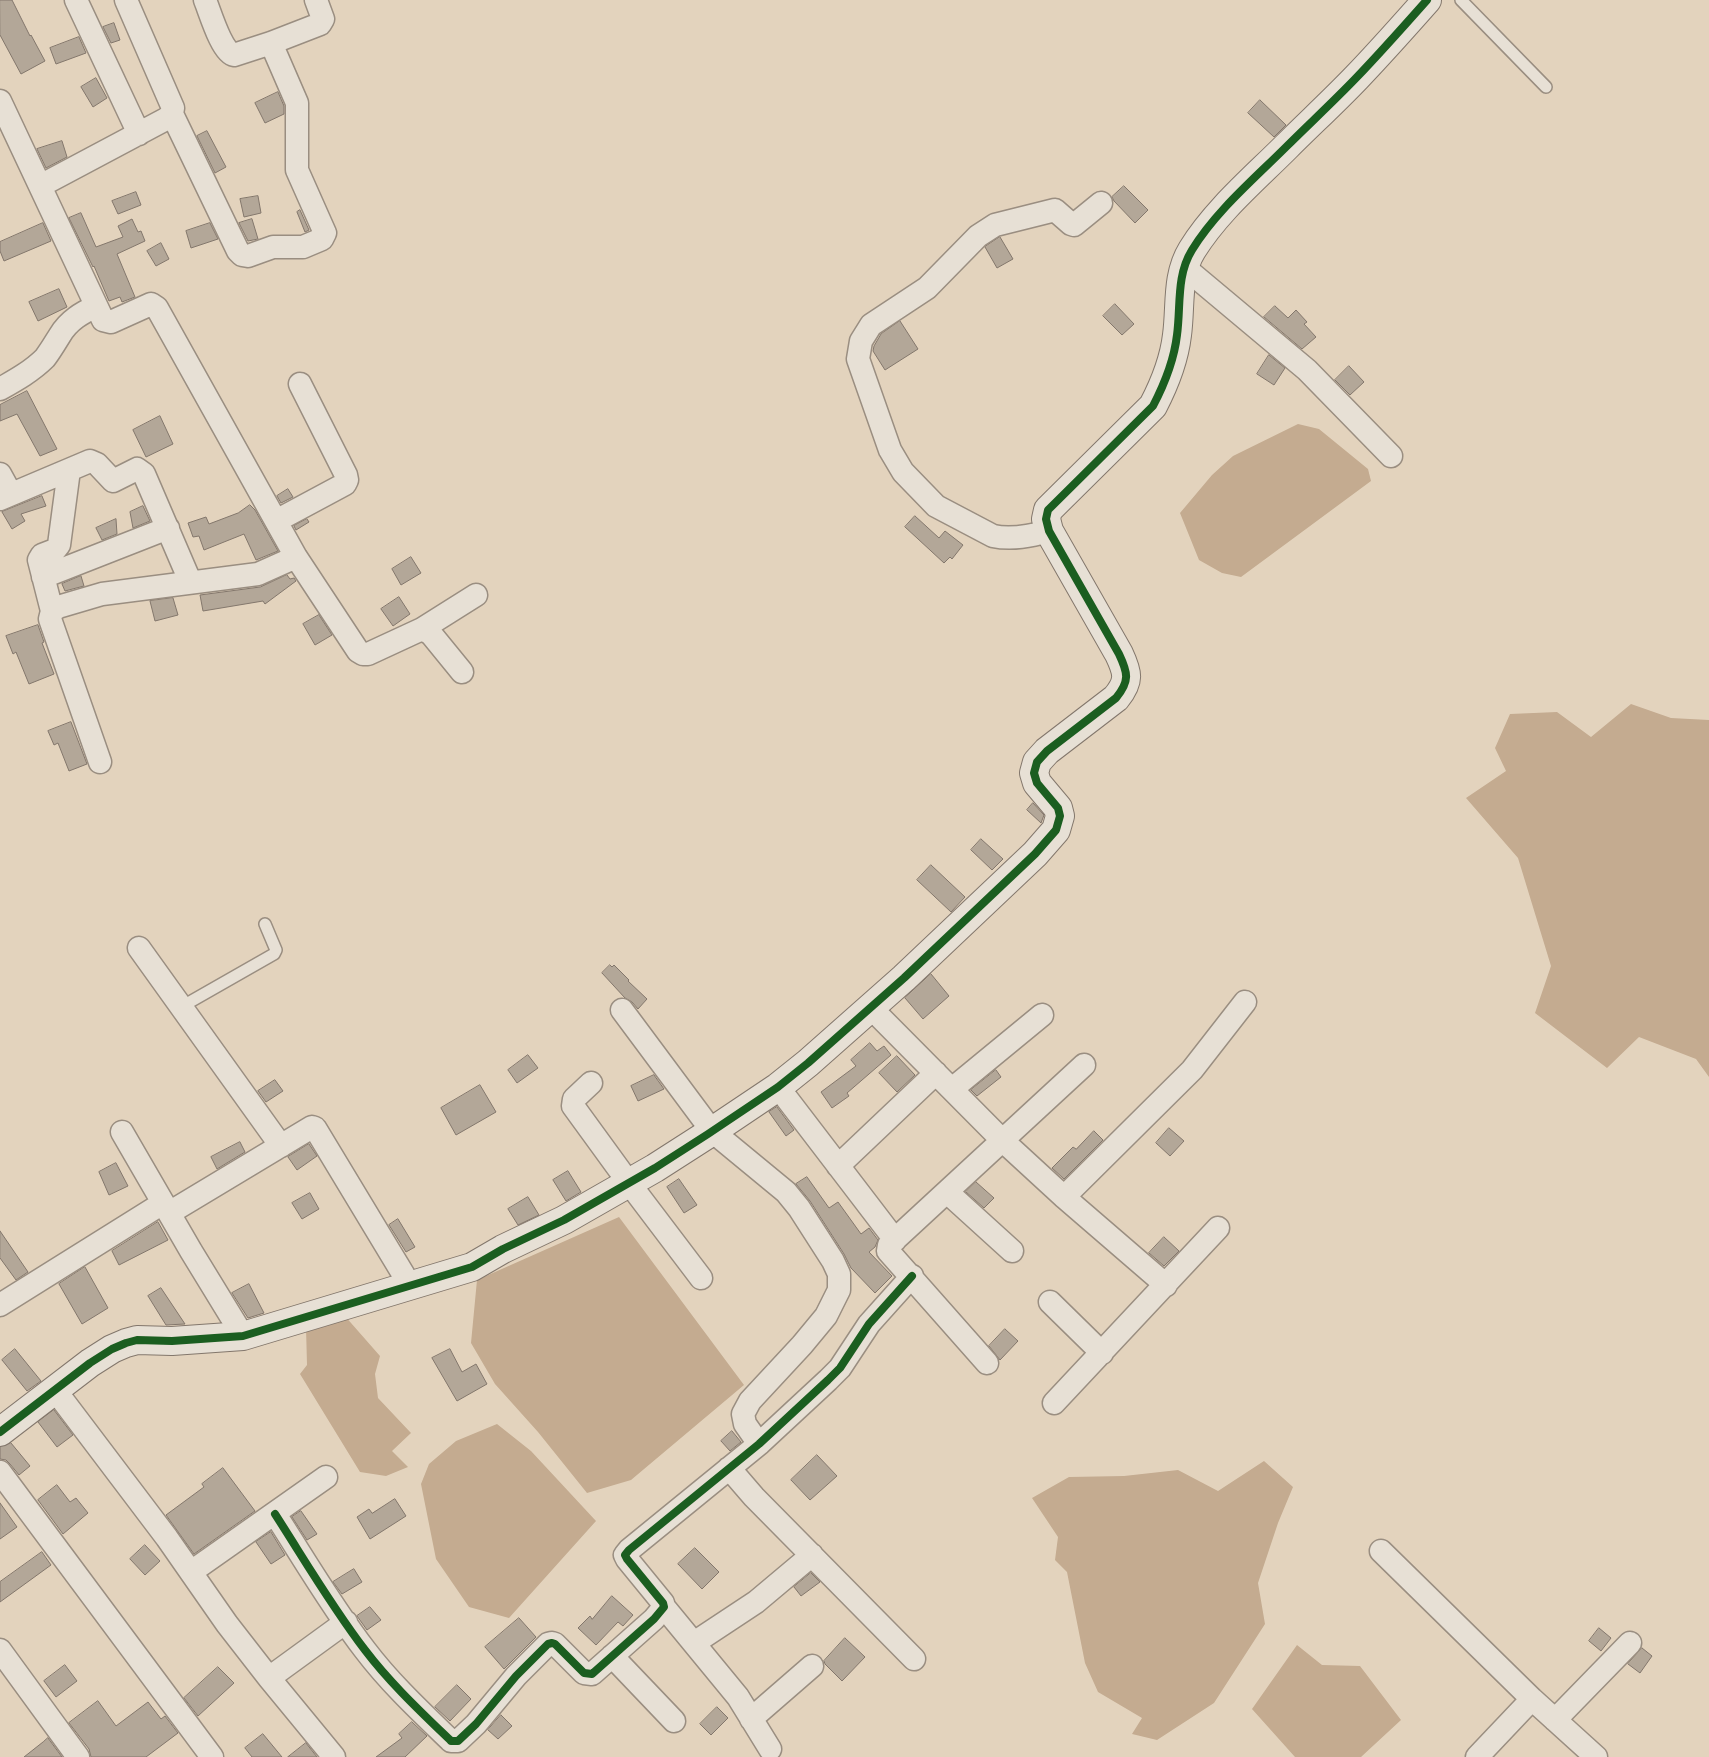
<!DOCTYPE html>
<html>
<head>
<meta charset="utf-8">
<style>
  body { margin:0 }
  canvas { display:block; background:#e3d3bd }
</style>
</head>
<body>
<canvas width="1709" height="1757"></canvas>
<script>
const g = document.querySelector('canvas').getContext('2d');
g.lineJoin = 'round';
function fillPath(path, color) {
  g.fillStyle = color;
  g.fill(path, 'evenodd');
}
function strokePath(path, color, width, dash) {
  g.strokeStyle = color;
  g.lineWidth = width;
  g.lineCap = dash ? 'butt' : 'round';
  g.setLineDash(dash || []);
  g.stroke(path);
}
fillPath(new Path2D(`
  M1298,424L1319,429L1368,469L1371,481L1241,577L1222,573L1199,560L1180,513L1212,475L1233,456Z
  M1631,704L1671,718L1709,720V1077L1696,1059L1639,1037L1607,1068L1535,1013L1551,966L1518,858L1466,798L1506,771L1495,748L1510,714L1557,712L1591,737Z
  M619,1217L744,1385L631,1480L587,1493L538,1432L495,1384L471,1343L477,1280Z
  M344,1315L380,1356L375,1374L378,1398L411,1433L392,1451L408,1467L386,1476L360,1472L300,1374L307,1365L306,1327Z
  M497,1424L531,1451L596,1521L509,1618L469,1607L436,1559L421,1484L429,1464L456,1441Z
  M1264,1461L1293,1487L1278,1523L1258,1583L1265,1624L1214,1703L1157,1740L1132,1734L1142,1718L1098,1692L1085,1663L1067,1572L1055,1560L1058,1537L1032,1498L1069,1477L1124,1476L1178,1470L1218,1491Z
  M1297,1645L1322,1665L1360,1666L1401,1720L1361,1757H1295L1252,1709Z`), '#c4ab90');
const building = new Path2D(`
  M0,0H12L30,36L31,35L45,61L21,74L0,35Z
  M114,23L120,40L111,43L103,27Z
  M79,37L86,53L56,64L50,48Z
  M96,78L107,98L93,107L81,87Z
  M278,92L284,106V114L265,123L255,103Z
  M1260,100L1286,125L1274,137L1248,113Z
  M207,131L226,167L215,173L197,136Z
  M62,141L67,157L46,168L37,149Z
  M1124,186L1148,210L1135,223L1114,201L1112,197Z
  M136,192L141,205L118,214L112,201Z
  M258,196L261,213L244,217L240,199Z
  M300,210L309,230L305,232L297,212Z
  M81,213L96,247L123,237L118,226L132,219L138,232L141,231L145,241L117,254L135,297L122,302L120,297L109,301L94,266L93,267L69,218Z
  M252,219L258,239L248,241L239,223Z
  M43,223L51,241L4,261L0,251V242Z
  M210,223L218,239L191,248L186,231Z
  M1000,237L1013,259L997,268L985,247Z
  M161,243L169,259L156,266L147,251Z
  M59,289L67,307L38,321L29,302Z
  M1115,304L1134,324L1122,335L1103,316Z
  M1275,306L1288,318L1296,310L1307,322L1304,324L1316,337L1302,349L1264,317Z
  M900,321L918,349L885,370L873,351L874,346L881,334Z
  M1269,355L1285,368L1274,385L1257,374Z
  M1349,366L1364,382L1350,395L1335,380Z
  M27,391L57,449L40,456L17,414L0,421V405Z
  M160,416L173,444L146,457L133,430Z
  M288,489L293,497L281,503L277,496Z
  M42,496L46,506L21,514L25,521L12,529L2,512Z
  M250,505L255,510L278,551L256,560L244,534L204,550L199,536L193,537L188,523L206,517L209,524L238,513Z
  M143,506L150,521L133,528L130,512Z
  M915,516L939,538L945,531L963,545L952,559L950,557L944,563L905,527Z
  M116,519L117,534L102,540L96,528Z
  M307,519L309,522L296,530L294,526Z
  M411,557L421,573L401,585L392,569Z
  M287,575L290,579L294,578L296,581L265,604L263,601L203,611L200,595L260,587Z
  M81,576L84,586L65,591L62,584Z
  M399,597L410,614L393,626L381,609Z
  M173,598L178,615L155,621L150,601Z
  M319,615L332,635L315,645L303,624Z
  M38,625L44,642L42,643L54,674L29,684L16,652L13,654L6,636Z
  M71,722L87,764L69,771L58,743L54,745L48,731Z
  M1033,803L1044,815L1041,823L1027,810Z
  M981,839L1003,859L992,870L971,850Z
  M931,865L965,897L951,912L917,880Z
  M610,965L612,967L614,965L629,980L628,981L647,999L638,1009L632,1002L625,998L602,973Z
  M931,974L949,996L923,1019L905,998Z
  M870,1043L877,1051L884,1046L891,1055L847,1093L849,1096L832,1108L821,1092L856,1066L851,1060Z
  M528,1055L538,1068L517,1083L508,1070Z
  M897,1056L915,1075L897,1092L879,1073Z
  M996,1070L1001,1077L977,1096L971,1090Z
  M654,1075L664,1089L638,1101L631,1086Z
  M275,1080L283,1091L266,1102L258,1091Z
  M480,1085L496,1112L456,1135L441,1108Z
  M777,1107L794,1130L786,1136L769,1112Z
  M1169,1128L1184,1141L1170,1156L1156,1143Z
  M1094,1131L1103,1140L1064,1179L1052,1168L1073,1147L1076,1149Z
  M240,1142L245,1152L217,1169L211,1157Z
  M309,1144L317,1156L297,1170L288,1157Z
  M116,1163L128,1186L109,1195L99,1172Z
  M568,1171L581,1192L566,1201L553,1180Z
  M807,1177L829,1208L838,1202L861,1234L869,1228L878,1240L875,1247L869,1252L892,1276L875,1293L851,1268L844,1254L810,1201L796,1184Z
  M679,1179L697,1205L684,1213L667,1187Z
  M976,1182L994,1198L984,1208L966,1192Z
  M310,1193L319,1209L302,1219L292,1203Z
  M528,1197L539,1215L518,1225L508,1209Z
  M398,1219L415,1247L406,1252L389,1225Z
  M158,1222L168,1240L119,1265L112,1251Z
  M0,1231L28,1272L16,1280L0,1258Z
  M1164,1237L1179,1251L1164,1266L1149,1253Z
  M85,1267L108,1308L82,1324L59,1284Z
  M249,1284L264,1313L248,1318L232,1293Z
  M161,1288L185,1324L166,1325L148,1296Z
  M1005,1329L1018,1341L1000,1360L989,1346Z
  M15,1349L41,1381L27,1391L2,1360Z
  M450,1349L462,1372L476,1364L487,1384L457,1401L432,1358Z
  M54,1410L73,1435L57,1447L38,1422Z
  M732,1431L741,1442L730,1451L721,1441Z
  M11,1443L30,1466L19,1475L10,1464L6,1460L0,1459V1447Z
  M817,1455L837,1476L810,1500L791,1480Z
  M223,1468L255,1511L194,1554L166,1515L204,1487L202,1484Z
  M57,1485L70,1502L76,1498L88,1513L63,1534L38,1500Z
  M395,1499L406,1516L370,1539L357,1517L369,1509L372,1513Z
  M0,1503L17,1527L0,1539Z
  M301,1511L317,1534L307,1540L292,1517Z
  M271,1532L285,1555L271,1564L256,1542Z
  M145,1545L160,1561L145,1575L130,1559Z
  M695,1548L719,1572L702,1589L678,1564Z
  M42,1552L51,1565L0,1602V1582Z
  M354,1569L362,1582L342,1594L333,1582Z
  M811,1573L820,1582L801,1596L794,1587Z
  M612,1596L633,1615L623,1626L618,1622L596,1645L578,1628L590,1616L592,1619Z
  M370,1607L381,1620L367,1630L357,1616Z
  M519,1618L536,1637L504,1669L485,1647Z
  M1599,1628L1611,1638L1601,1651L1589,1641Z
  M845,1638L865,1657L842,1681L825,1664L824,1661Z
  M1642,1648L1652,1656L1640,1673L1628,1664Z
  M65,1665L77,1681L56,1697L44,1681Z
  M218,1667L234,1683L198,1716L184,1698Z
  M457,1685L471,1699L450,1721L435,1707Z
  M98,1701L116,1726L148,1702L161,1719L165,1716L178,1733L146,1757H91L89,1749L69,1723Z
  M717,1707L728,1718L711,1735L700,1724Z
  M501,1715L512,1726L498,1739L488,1730Z
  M412,1722L427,1736L405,1757H376L402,1738L399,1734Z
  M263,1734L282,1757H252L245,1748Z
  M48,1738L62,1757H24L43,1742Z
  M306,1743L317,1757H288Z`);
fillPath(building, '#b3a798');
strokePath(building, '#83776c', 1);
const lane = new Path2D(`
  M1461,0L1546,87
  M181,1007L274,954L276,950L265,924`);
const street = new Path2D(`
  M76,0L139,134
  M205,0C210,12 222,53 234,55L271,43L320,24L323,19L316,0
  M0,101L103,320L111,322L151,304L157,308L296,557L358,651L363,654H368L422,629L431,634L462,672
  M172,114L238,251L242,255L248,256L273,247H303L322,239L325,233L297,170V103L271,43
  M40,186L166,119L172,114L173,108L126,0
  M1184,267L1307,370L1391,456
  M0,389C16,380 32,371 45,358C51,350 55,343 60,335C69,320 82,313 96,306
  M0,474L11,494
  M0,499L90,461L97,464L113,481L137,469L144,474L190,581
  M276,521L345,484L347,480L346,475L300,384
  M1049,531C1031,536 1012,540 993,536L936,506L903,472L890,450L858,359L861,341L871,325L927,288L978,236L995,225L1055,210L1071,224L1074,225L1101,203
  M43,577L168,528
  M52,611L39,560L42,555L55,550L59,545L69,470
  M422,629L476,595
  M100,762L50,619L52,611L58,607L102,594L258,574L296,557
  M139,948L281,1146
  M871,1008L1002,1140L1064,1197L1166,1285
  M622,1010L712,1131L786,1192L799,1208L833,1261L839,1274V1290L826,1316L802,1345L750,1401L743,1414L745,1424L759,1444
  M591,1083L574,1099L573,1106L629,1183L701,1278
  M778,1087L895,1240
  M952,1089L1042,1015
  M122,1132L191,1251L243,1336
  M838,1166L936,1073
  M947,1192L1012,1251
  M1064,1197L1192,1070L1245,1002
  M169,1213L312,1127L315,1128L411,1287
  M1050,1302L1102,1353
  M0,1305L163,1203
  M987,1363L888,1251L889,1245L1084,1065
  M55,1390L167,1538L227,1624L269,1678L334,1757
  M1054,1403L1218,1228
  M729,1468L754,1497L914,1659
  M0,1472L212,1757
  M275,1514C304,1559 332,1607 365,1650C390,1683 421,1712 451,1741H458L476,1724L516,1676L548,1644L552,1643L555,1644L584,1673L592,1674L654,1619L664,1607L663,1603L627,1559L625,1555L629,1550L759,1444L828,1380L840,1368L869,1324L912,1276
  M1381,1551L1532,1699L1596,1757
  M191,1572L326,1477
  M664,1607L738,1697L770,1749
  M694,1643L756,1602L812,1555
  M0,1650L78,1757
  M612,1656L674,1721
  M269,1678L346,1622
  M751,1719L812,1666
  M1555,1720L1630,1643
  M1477,1757L1532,1699`);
const secondary = new Path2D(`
  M0,1432L90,1363L112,1349L126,1343L137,1340L172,1341L243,1336L472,1267L503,1249L564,1220L655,1168L708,1134L778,1087L808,1063L904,978L1035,854L1056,830L1060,816L1058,808L1037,783L1034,773L1037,762L1047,751L1116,698C1130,681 1128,673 1119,654L1049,531L1046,519L1048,510L1153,406C1165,383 1174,361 1177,335C1181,306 1176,276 1192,250C1216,211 1254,179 1286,147C1309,124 1333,102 1356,78C1380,53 1404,26 1427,0`);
strokePath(lane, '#9a8e81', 14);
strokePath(street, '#9a8e81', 25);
strokePath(secondary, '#83776c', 30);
strokePath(lane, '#e7e0d5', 11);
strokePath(street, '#e7e0d5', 22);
strokePath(secondary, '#e7e0d5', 28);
strokePath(new Path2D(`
  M0,1432L90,1363L112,1349L126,1343L137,1340L172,1341L243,1336L472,1267L503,1249L564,1220L655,1168L708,1134L778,1087L808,1063L904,978L1035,854L1056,830L1060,816L1058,808L1037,783L1034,773L1037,762L1047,751L1116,698C1130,681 1128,673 1119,654L1049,531L1046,519L1048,510L1153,406C1165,383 1174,361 1177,335C1181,306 1176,276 1192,250C1216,211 1254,179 1286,147C1309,124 1333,102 1356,78C1380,53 1404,26 1427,0
  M275,1514C304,1559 332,1607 365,1650C390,1683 421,1712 451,1741H458L476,1724L516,1676L548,1644L552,1643L555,1644L584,1673L592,1674L654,1619L664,1607L663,1603L627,1559L625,1555L629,1550L759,1444L828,1380L840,1368L869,1324L912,1276`), '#1b5e20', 8);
</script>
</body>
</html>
